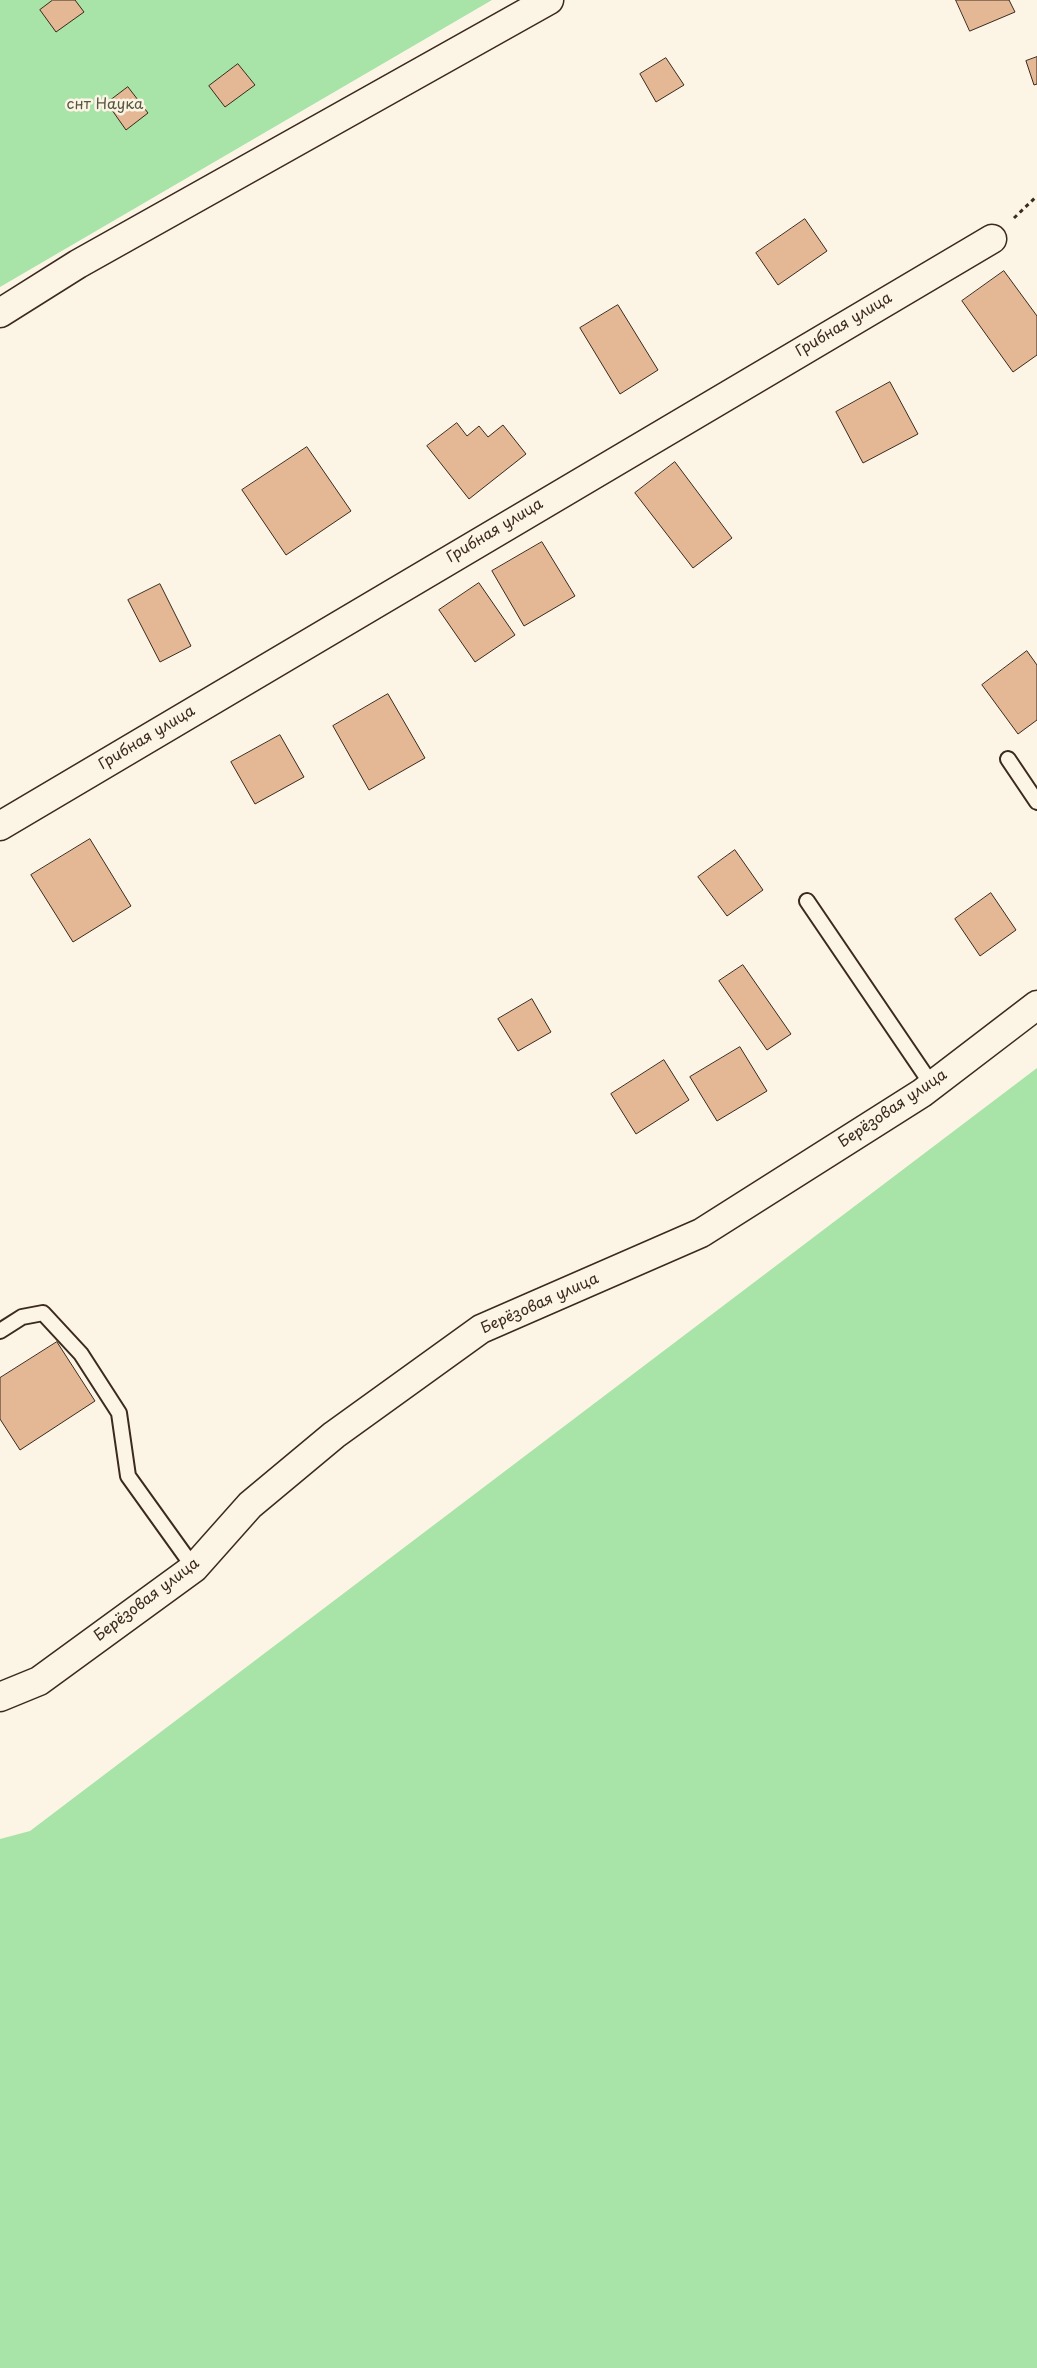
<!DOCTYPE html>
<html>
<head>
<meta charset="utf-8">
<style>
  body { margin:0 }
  canvas { display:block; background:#fcf5e5 }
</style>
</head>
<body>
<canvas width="1037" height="2368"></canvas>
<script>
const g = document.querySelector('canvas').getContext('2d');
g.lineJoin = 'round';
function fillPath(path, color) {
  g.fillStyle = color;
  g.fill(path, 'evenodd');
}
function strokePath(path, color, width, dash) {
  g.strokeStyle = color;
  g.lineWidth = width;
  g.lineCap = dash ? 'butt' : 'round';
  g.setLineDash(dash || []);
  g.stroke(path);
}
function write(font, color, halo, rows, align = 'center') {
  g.font = font + ' "Playpen Sans",sans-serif';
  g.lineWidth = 5;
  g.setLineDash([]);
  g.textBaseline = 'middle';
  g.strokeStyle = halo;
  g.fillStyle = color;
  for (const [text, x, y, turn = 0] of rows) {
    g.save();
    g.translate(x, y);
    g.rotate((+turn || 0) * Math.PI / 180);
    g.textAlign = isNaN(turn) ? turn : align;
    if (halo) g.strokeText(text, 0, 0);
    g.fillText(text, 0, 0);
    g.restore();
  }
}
fillPath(new Path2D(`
  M0,0H492L0,287Z
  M1037,1068V2368H0V1839L30,1831Z`), '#a8e3a8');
const building = new Path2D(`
  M53,0H75L84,12L56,32L40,10Z
  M956,0H1009L1015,12L970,31Z
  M1037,57V84L1034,85L1026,61Z
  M666,58L684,85L656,102L640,74Z
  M238,64L255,85L225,107L209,86Z
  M128,87L148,113L126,130L107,103Z
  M805,219L827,251L778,285L756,253Z
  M1004,271L1037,316V355L1013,372L962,301Z
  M618,305L658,370L620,394L580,328Z
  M890,382L918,434L863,463L836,412Z
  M457,423L467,436L479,426L488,437L503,425L526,454L469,499L427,446Z
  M307,447L351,511L286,555L242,490Z
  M675,462L732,538L693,568L635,493Z
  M542,542L575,596L524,626L492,571Z
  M479,583L515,635L475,662L439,610Z
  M160,584L191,646L160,662L128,600Z
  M1027,651L1037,665V720L1018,734L982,685Z
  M388,694L425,758L369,790L333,726Z
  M280,735L304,777L255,804L231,762Z
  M90,839L131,906L73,942L31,875Z
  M735,850L763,890L727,916L698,877Z
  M991,893L1016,930L980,956L955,919Z
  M743,965L791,1034L767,1050L719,981Z
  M532,999L551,1032L518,1051L498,1019Z
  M740,1047L767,1091L717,1121L690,1077Z
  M664,1060L689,1100L636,1134L611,1094Z
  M57,1342L95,1401L20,1450L0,1419V1378Z`);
fillPath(building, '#e4b894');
strokePath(building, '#3b2a1e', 1);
const lane = new Path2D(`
  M1008,759L1037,802
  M807,901L932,1085
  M0,1331L22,1317L43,1313L81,1354L119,1413L128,1476L194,1568`);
const street = new Path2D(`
  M0,313L78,264L549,0
  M0,826L992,239
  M0,1697L39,1681L194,1568L250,1505L334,1435L481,1329L701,1233L922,1093L1037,1005`);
strokePath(lane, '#3b2a1e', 18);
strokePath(street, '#3b2a1e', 31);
strokePath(new Path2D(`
  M1014,218L1037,196`), '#3b2a1e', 3, [4, 4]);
strokePath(lane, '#fcf5e5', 14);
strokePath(street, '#fcf5e5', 28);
write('15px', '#565840', '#fcf5e5', [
  ["снт Наука",105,105]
]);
write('15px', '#3b2a1e', '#fcf5e5', [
  ["Грибная улица",844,325,-31],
  ["Грибная улица",495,531,-31],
  ["Грибная улица",147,738,-31],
  ["Берёзовая улица",893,1109,-34],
  ["Берёзовая улица",540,1304,-24],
  ["Берёзовая улица",147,1600,-37]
]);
</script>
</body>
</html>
